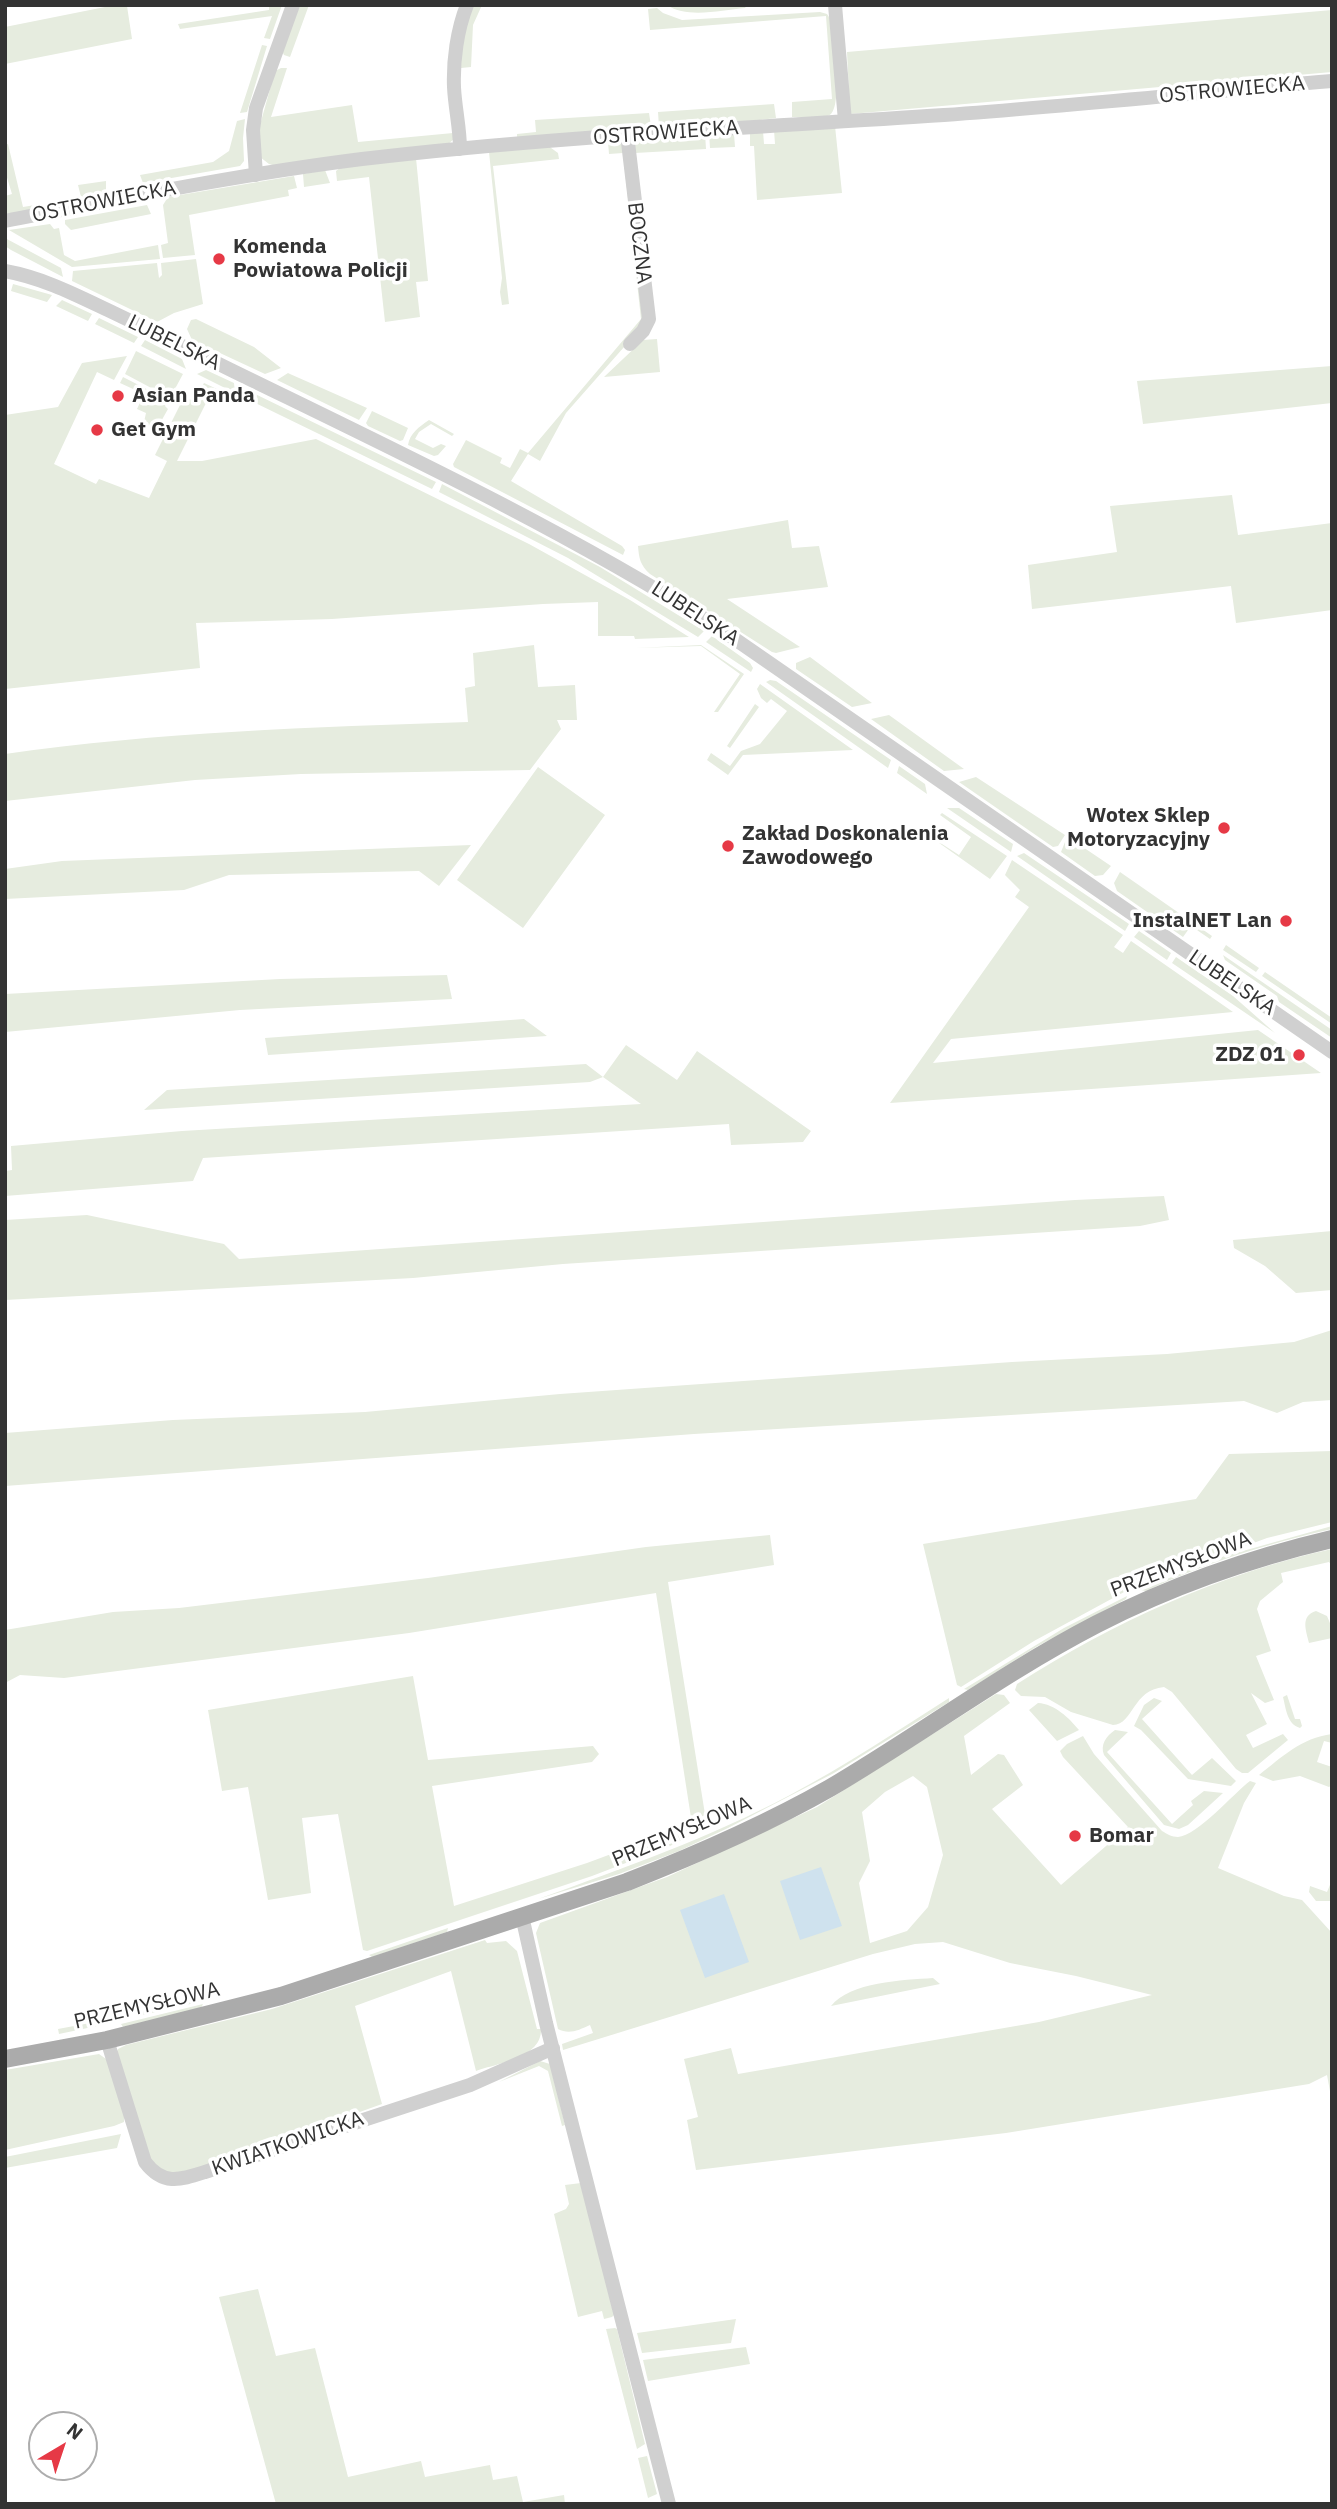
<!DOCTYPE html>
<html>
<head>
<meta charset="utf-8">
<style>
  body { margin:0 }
  #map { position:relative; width:1337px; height:2509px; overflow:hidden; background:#fff; font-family:"IBM Plex Sans",sans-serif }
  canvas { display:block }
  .frame { position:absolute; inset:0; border:7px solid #333; pointer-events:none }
  .north { position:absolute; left:28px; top:2411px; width:70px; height:70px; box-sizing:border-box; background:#fff; border:2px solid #adadad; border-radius:50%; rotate:39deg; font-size:19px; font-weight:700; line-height:28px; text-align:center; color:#333 }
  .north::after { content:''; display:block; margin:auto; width:24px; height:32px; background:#e63946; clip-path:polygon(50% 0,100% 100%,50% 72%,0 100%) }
</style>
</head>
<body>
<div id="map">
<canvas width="1337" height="2509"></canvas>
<div class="frame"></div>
<div class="north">N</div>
</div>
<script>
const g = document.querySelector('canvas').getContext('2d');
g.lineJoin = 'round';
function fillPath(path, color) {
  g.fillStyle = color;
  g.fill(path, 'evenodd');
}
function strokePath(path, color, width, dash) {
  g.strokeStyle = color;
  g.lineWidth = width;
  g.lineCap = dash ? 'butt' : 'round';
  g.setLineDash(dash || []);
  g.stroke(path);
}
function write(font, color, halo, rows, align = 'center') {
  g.font = font + ' "IBM Plex Sans",sans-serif';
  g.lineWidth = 7;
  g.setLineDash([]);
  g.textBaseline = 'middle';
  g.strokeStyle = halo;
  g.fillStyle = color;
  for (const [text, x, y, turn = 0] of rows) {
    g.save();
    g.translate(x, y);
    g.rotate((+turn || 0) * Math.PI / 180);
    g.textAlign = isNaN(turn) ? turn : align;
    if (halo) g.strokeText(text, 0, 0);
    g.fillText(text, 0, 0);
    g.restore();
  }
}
fillPath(new Path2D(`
  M115,5L127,6L132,39L5,64V27Z
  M282,5L270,39L264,38L272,16L180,29L178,24L269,10V6Z
  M300,5H309L290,57L284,55L282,51Z
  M472,5H482L473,25L471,67L461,68V48Z
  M667,5H747L745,8C722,10 687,19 667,5Z
  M657,8L663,13L682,20L820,12L827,14L831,20C832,38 843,102 831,114C824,120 802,117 792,117V102L832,99L826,16L650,30L648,9Z
  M1332,10V72L850,114L847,52Z
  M262,45L267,46L247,112L240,113Z
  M281,68H287L271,117L352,105L358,142L453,133L454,139L447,145L276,166L269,164L260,157V125L275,71Z
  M774,104L776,118L718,125L659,127L658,112Z
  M649,113L651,126L649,128L517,140V134L536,132L535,120Z
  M245,119L243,138L244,161L240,166L143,183L140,175L213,162L229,151L237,121Z
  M835,126L842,193L757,200L754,146H750V134L763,131L764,144H775L774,130Z
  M705,133L706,149L635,153L634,145L637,139Z
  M709,133L734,134L735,147L710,148Z
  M618,141L622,145L645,316L639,330L566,413L540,461L528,454L511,481L622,546L625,550L623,555L454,467L453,464L466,440L502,458L500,463L510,468L520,449L528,453L641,319L623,153L609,154L608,142Z
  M8,144L23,207L41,204L40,209L5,215V196L12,194L5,171V145Z
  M547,145L558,153L559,159L493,166L509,304L502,305L500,292L502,278L489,152Z
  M416,158L428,281L416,282L420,317L385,322L369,177L337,181L336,171L340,168Z
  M325,170L330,183L304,187L303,174Z
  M294,176L297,188L288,190L289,196L189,215L195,255L163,258L161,245L168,243L163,205L168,197Z
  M106,181V195L52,204V202L81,197L78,185Z
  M147,205L151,214L71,230L65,224V220Z
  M50,224L54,229L59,228L64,255L75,261L158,245L160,259L72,267L9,230Z
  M5,238L61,268L63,277L11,250L5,246Z
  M196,259L203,304L174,313L157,322L72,281L73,271L157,263L159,278L162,275L161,263Z
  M13,284L52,295L47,302L11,291Z
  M62,300L92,314L88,321L56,306Z
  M99,318L138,337L134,343L95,324Z
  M196,319L254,347L281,368L265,374L192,340L187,329L191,320Z
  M657,339L660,372L604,377L643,340Z
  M145,340L182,359L186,369L141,346Z
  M136,351L183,374L170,398L125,374Z
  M127,356L114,380L97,372L54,464L96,484L99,479L149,498L167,461L155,455L184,397L194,401L204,383L232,396L213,389L177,461H202L316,439L529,544L630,600L689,637L635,639L634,636H598V602L543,604L332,619L196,623L200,668L5,689V415L58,407L82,363Z
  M1332,366V403L1143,424L1137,381Z
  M206,370L234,383L235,393L197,374Z
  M288,373L290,374L367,408L359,420L277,380Z
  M123,377L168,400L165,406L168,409L159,425L151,428L144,422L146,413L137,409L144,394L120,383Z
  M251,392L436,482L432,489L243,397Z
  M372,411L408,428L403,440L400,441L368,426L366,423Z
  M429,420L454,434L452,436L431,424L419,432L415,439L433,448L441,444L446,446L438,455L434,456L408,445C410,433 419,427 429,420Z
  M442,484L600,567L704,631L698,637L568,558L439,492Z
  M1232,495L1238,535L1332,523V610L1236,623L1231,586L1032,609L1028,565L1117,552L1110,506Z
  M788,520L792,548L819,546L828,587L727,599L800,647L776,653L772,652L650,574C640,565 639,558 638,546Z
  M712,636L750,663L753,668L751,672L706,642Z
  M534,645L538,687L575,685L577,720H557L561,729L530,770L301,774L195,780L5,801V754C158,732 313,727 468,722L465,688L475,686L473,653Z
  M701,645L744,674L718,712H714L740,674L701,646L635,648Z
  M810,657L872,703L852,707L796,669V663Z
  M770,680L776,681L891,760L888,768L766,682Z
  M760,684L853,750L743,755L728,775L707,760L711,753L730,766L741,751L760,744L787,711L771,699L767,703L761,698L757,689Z
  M755,704L759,707L730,748L727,746Z
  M889,715L964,769L944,771L871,719Z
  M899,766L925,784L927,794L897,773Z
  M538,767L605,815L523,928L457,880Z
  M976,777L1065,835L1058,846L1053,847L959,782Z
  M947,808H959L1013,844L1011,852Z
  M942,813L1007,856L990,879L925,833L959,855L971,837L940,815Z
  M1071,839L1111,866L1103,875L1095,876L1061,852L1065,842Z
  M471,845L439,886L419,871L229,875L184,890L5,899V869L62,861Z
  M1024,853L1129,924L1125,931L1017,856Z
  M1012,860L1123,935L1114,947L1123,953L1131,941L1233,1012L951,1039L933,1063L1258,1030L1321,1073L890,1103L1029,907L1015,897L1020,890L1005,875Z
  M1120,872L1212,936L1210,939L1191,926L1183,937L1117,891L1114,883Z
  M1139,931L1171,953L1167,960L1134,937Z
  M1226,945L1259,968L1256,972L1223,950Z
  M1223,955L1332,1030V1038L1279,1002L1277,996L1225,960Z
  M1176,957L1233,996L1275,1033L1172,963Z
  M1265,972L1332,1018V1024L1262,976Z
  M447,975L452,999L240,1010L5,1032V994L280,979Z
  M524,1019L547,1036L268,1055L265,1038Z
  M626,1045L677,1080L697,1051L811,1131L803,1142L731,1145L729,1124L203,1158L193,1181L5,1196V1171L12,1170L11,1146L182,1131L641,1104L603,1077L590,1082L144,1110L167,1090L586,1064L603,1077Z
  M1164,1196L1169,1220L1140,1226L563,1264L413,1278L5,1300V1220L87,1215L224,1244L239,1259L1075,1200Z
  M1332,1231V1290L1296,1293L1265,1266L1234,1248L1233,1240Z
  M1332,1330V1400L1303,1402L1277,1413L1244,1401L694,1434L5,1486V1433L173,1420L365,1412L560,1394L1012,1362L1167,1354L1294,1342Z
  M1332,1451V1522L1267,1538L1138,1586L1134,1579L1124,1584L1126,1591L1034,1641L961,1687L957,1685L923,1544L1196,1499L1229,1454Z
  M1332,1526V1529C1269,1543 1205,1563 1146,1591L1140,1590L1218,1558Z
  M770,1535L774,1565L668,1582L707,1827L670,1846L592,1876L367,1951L363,1950L338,1814L302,1818L311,1893L268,1900L248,1787L222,1791L208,1710L413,1676L428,1760L593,1746L599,1754L592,1762L432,1786L454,1906L587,1863L692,1824L656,1593L409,1633L64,1678L20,1675L5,1683V1630L113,1612L179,1608L428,1578L646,1547Z
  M1332,1549V1566L1329,1562L1281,1573L1283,1582L1260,1601L1257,1609L1271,1651L1256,1656L1274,1700L1265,1703L1251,1693L1267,1724L1246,1735L1253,1748L1283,1734L1288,1740L1248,1773H1242L1236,1769L1172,1692L1164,1687C1132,1690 1134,1724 1113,1725L1071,1712L1045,1697L1021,1696L1015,1690L1017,1684C1112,1623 1221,1573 1332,1549Z
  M1127,1596L1126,1599L1036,1647L968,1690L964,1689L1064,1628Z
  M1316,1611L1327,1616L1332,1628V1638L1309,1643C1306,1630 1300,1616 1316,1611Z
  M996,1694L1004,1695L1010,1703L964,1736L971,1775L998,1754L1004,1755L1023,1785L992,1809L1061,1885L1128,1827L1063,1757L1060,1751L1067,1744L1083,1736L1094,1754L1162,1831C1167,1834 1172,1837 1178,1837C1197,1836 1234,1793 1250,1781L1256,1783L1244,1803L1218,1868L1284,1896L1302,1900L1332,1933V2102L1327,2075L1309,2084L1006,2133L696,2170L687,2120L698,2117L684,2059L731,2048L738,2074L1039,2022L1152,1995L1076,1976L1010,1963L943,1942L915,1944L873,1954L563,2050L562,2044L593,2033L590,2025C579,2030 569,2035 558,2029L536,1933L540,1923L667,1877L817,1807ZM913,1776L927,1787L943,1855L928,1907L907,1931L870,1943L859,1883L870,1861L862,1812L885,1792Z
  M1287,1695L1295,1719H1300L1302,1726L1300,1728C1287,1724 1286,1709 1283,1697Z
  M949,1698V1702L834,1773L728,1828L679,1851L619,1874L538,1899C624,1868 709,1838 790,1795C845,1766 897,1731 949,1698Z
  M1154,1698L1162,1701L1142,1719L1192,1775L1212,1758L1236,1781L1231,1786L1188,1779L1141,1730L1134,1726L1144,1705Z
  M1038,1703C1055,1704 1069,1718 1079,1730L1057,1741L1029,1710Z
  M1115,1730L1128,1732L1107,1752L1172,1824L1193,1805L1191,1801L1204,1791L1223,1793L1188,1825L1179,1829L1164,1825L1104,1755C1100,1745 1106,1736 1115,1730Z
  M1332,1734V1743L1324,1741L1317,1762L1332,1767V1785L1329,1787L1300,1776L1273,1781L1259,1775C1282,1757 1301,1738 1332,1734Z
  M1332,1880V1901H1316L1309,1892L1310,1886L1327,1892Z
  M448,1928L447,1932L372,1957L369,1955Z
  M485,1940L487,1943L506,1941L517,1951L537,2029H541C542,2058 498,2063 476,2071L451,1971L355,2006L382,2104L198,2170C176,2175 167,2176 149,2161L116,2054L118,2049L126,2045L272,2009Z
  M933,1978L940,1984L831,2006C850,1982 903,1980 933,1978Z
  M202,1997L203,2001L139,2016V2012Z
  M203,2004L201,2008L123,2027L121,2024Z
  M111,2019V2023L59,2034L58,2029Z
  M99,2054L109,2061L124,2115V2122L114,2126L5,2150V2070Z
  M540,2061L550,2064L565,2125L562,2126L548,2071L539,2066L499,2082Z
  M121,2134L117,2148L5,2168V2157Z
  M581,2183L614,2315L612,2317L604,2319L602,2311L578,2317L554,2214L566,2209L569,2204L565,2185Z
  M258,2289L276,2356L315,2348L348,2477L421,2461L425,2477L490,2465L493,2480L517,2476L523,2502L564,2495L565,2504H276L219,2297Z
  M736,2319L731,2343L642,2353L637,2333Z
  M615,2328L617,2329L645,2444L637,2449L606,2329Z
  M746,2347L750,2364L648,2381L643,2360Z
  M647,2456L657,2494L648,2498L638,2458Z`), '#e6ecdf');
fillPath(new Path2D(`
  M821,1867L842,1926L800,1940L780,1881Z
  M724,1894L749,1962L705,1978L680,1910Z`), '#cfe2ee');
strokePath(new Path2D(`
  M835,5L845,121
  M627,134L649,319L643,331L630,344
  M460,149C460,128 455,108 454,87C453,61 457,30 467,5
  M256,175L253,130L256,108L293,5
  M5,221C124,198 242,174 362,159C555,136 750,128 944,115C1073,106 1203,92 1332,81
  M5,271C44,278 78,296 114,313C154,332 193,351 233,371C397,451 561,528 716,626L1332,1052
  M522,1916L546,2023L669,2504
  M107,2040L145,2162C163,2186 180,2180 205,2172L470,2085L553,2048`), '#d0d0d0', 14);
strokePath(new Path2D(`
  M5,2059L107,2040L281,1996L627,1882C696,1855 765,1825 830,1788C920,1735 1004,1672 1097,1624C1171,1586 1251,1558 1332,1539`), '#ababab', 18);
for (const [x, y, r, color] of [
  [219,259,7,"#e63946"],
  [118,396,7,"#e63946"],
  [97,430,7,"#e63946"],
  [1224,828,7,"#e63946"],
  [728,846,7,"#e63946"],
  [1286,921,7,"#e63946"],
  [1299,1055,7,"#e63946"],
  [1075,1836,7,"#e63946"]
]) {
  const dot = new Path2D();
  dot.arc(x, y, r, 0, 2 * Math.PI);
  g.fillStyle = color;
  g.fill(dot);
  strokePath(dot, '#fff', 2.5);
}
write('21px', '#333', '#fff', [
  ["OSTROWIECKA",1232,90,-5],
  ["OSTROWIECKA",666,133,-4],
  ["OSTROWIECKA",104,202,-11],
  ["BOCZNA",639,243,83],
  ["LUBELSKA",174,343,26],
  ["LUBELSKA",695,614,33],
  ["LUBELSKA",1232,983,34],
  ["PRZEMYSŁOWA",1181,1565,-21],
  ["PRZEMYSŁOWA",682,1832,-23],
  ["PRZEMYSŁOWA",147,2006,-13],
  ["KWIATKOWICKA",288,2144,-19]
]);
write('bold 21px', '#333', '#fff', [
  ["Komenda",233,247],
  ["Powiatowa Policji",233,271],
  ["Asian Panda",132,396],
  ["Get Gym",111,430],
  ["Wotex Sklep",1210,816,"right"],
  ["Motoryzacyjny",1210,840,"right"],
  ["Zakład Doskonalenia",742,834],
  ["Zawodowego",742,858],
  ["InstalNET Lan",1272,921,"right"],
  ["ZDZ 01",1285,1055,"right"],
  ["Bomar",1089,1836]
], 'left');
</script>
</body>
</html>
